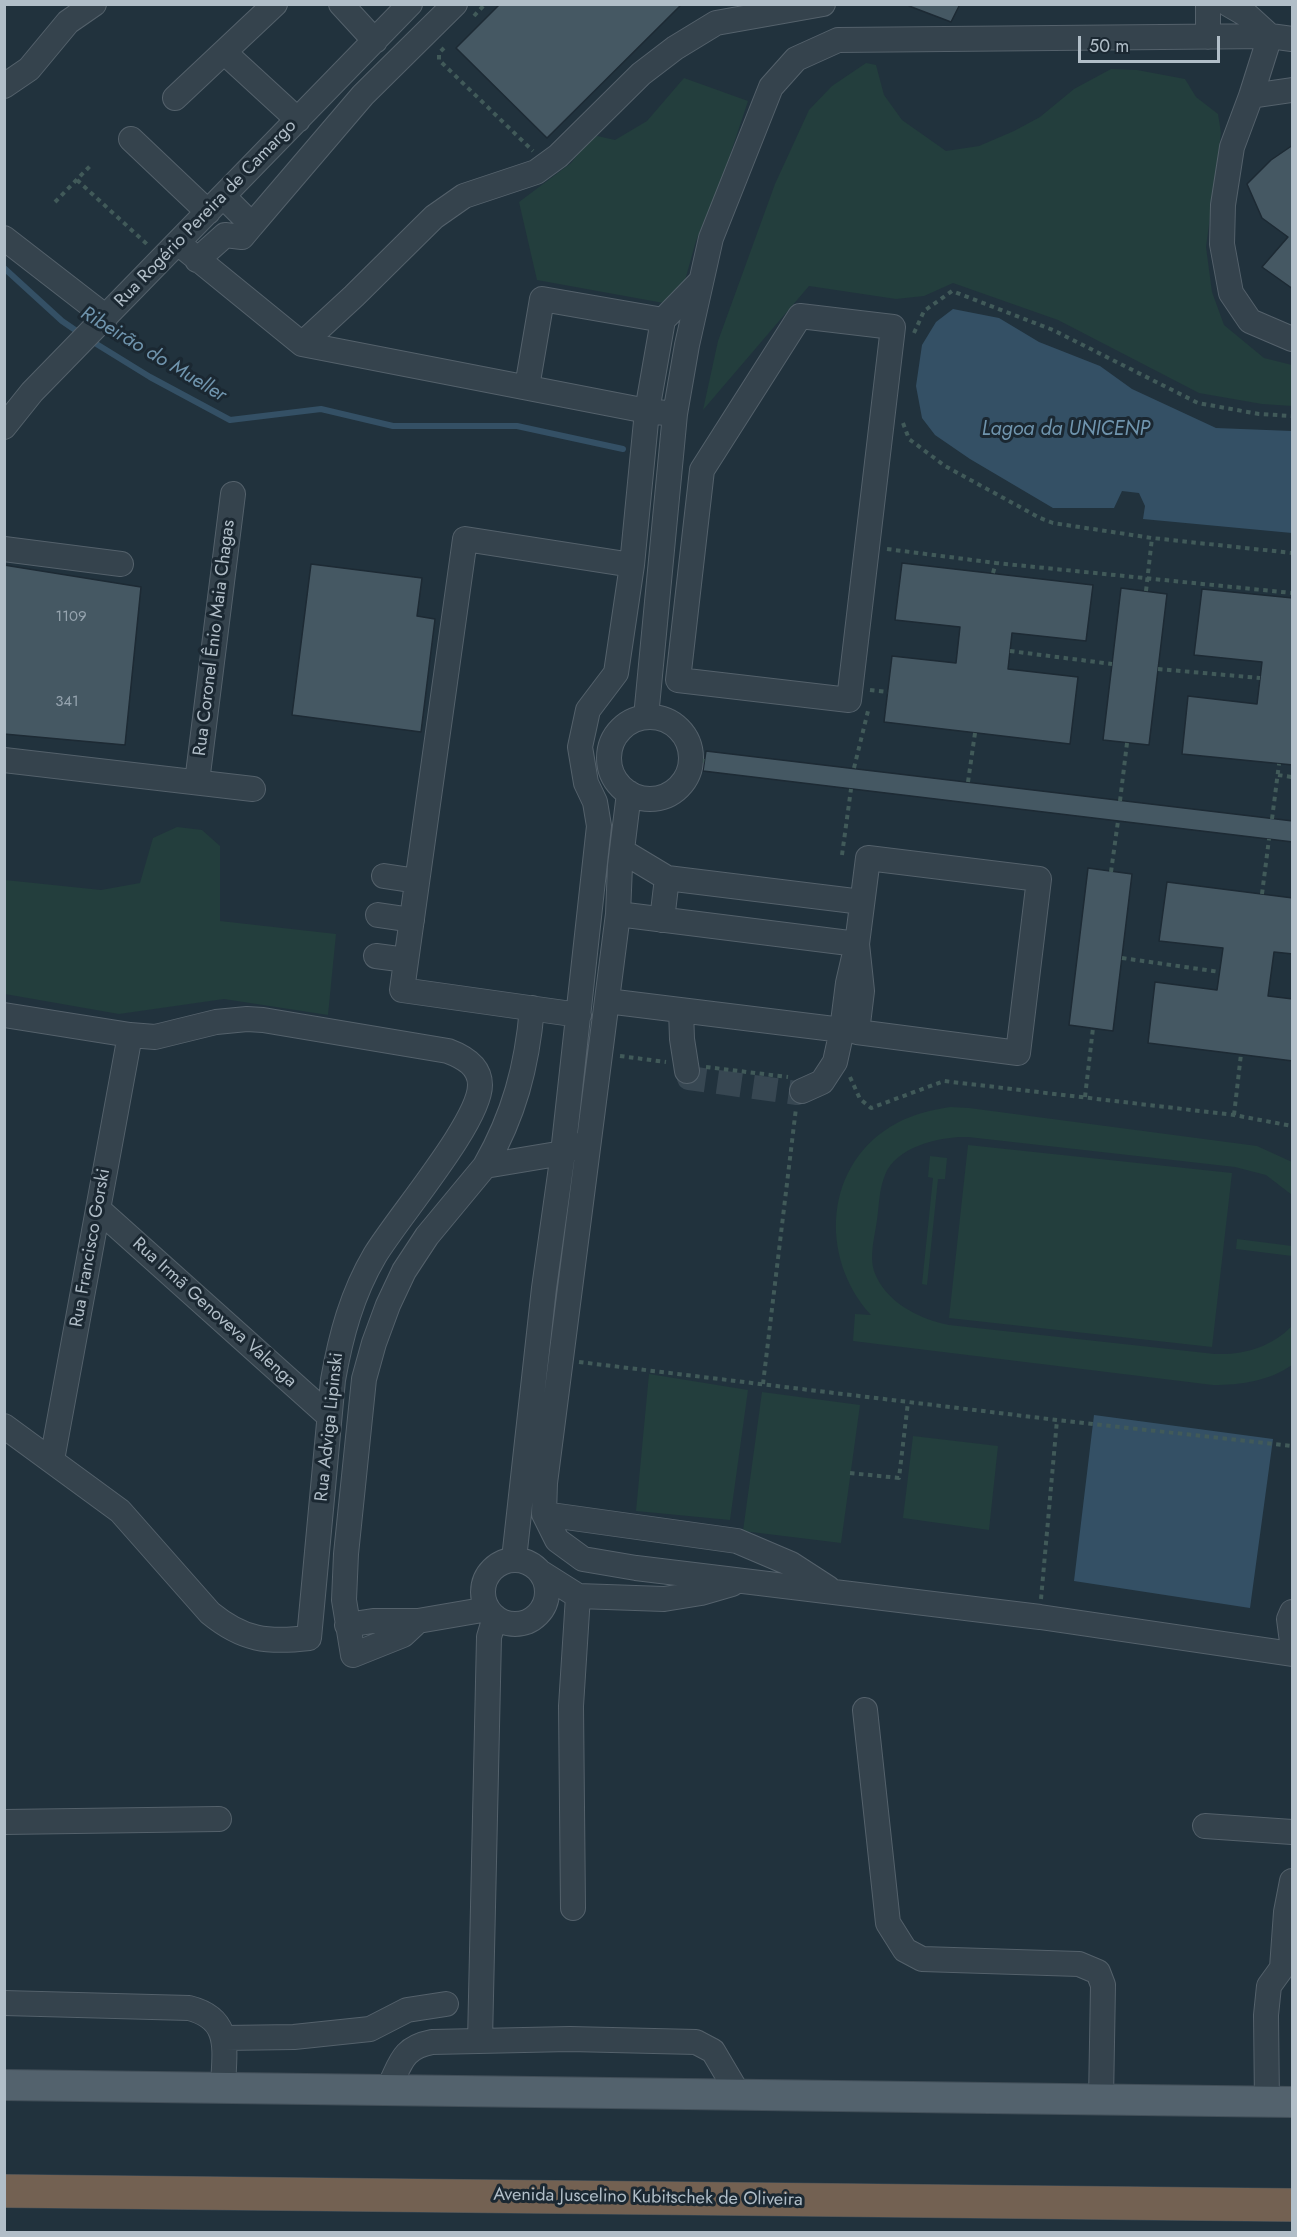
<!DOCTYPE html>
<html>
<head>
<meta charset="utf-8">
<style>
  body { margin:0 }
  #map { position:relative; width:1297px; height:2237px; overflow:hidden; background:#21323d; font-family:Jost,sans-serif }
  canvas { display:block }
  .frame { position:absolute; inset:0; border:6px solid #b1bec8; pointer-events:none }
  .scale { position:absolute; left:1078px; top:36px; width:142px; height:27px; box-sizing:border-box; border:3px solid #b1bec8; border-top:0; padding-left:8px; font-size:18px; line-height:21px; white-space:nowrap; color:#b1bec8; -webkit-text-stroke:4px #1b2832; paint-order:stroke }
</style>
</head>
<body>
<div id="map">
<canvas width="1297" height="2237"></canvas>
<div class="frame"></div>
<div class="scale">50 m</div>
</div>
<script>
const g = document.querySelector('canvas').getContext('2d');
g.lineJoin = 'round';
function fillPath(path, color) {
  g.fillStyle = color;
  g.fill(path, 'evenodd');
}
function strokePath(path, color, width, dash) {
  g.strokeStyle = color;
  g.lineWidth = width;
  g.lineCap = dash ? 'butt' : 'round';
  g.setLineDash(dash || []);
  g.stroke(path);
}
function write(font, color, halo, rows, align = 'center') {
  g.font = font + ' Jost,sans-serif';
  g.lineWidth = 6;
  g.setLineDash([]);
  g.textBaseline = 'middle';
  g.strokeStyle = halo;
  g.fillStyle = color;
  for (const [text, x, y, turn = 0] of rows) {
    g.save();
    g.translate(x, y);
    g.rotate((+turn || 0) * Math.PI / 180);
    g.textAlign = isNaN(turn) ? turn : align;
    if (halo) g.strokeText(text, 0, 0);
    g.fillText(text, 0, 0);
    g.restore();
  }
}
fillPath(new Path2D(`
  M866,63L876,65L884,95L902,120L946,151L979,146L1014,131L1040,117L1074,89L1111,69L1137,70L1185,79L1196,97L1218,114L1221,133L1206,247L1212,292L1224,325L1264,358L1292,365V406L1262,404L1199,393L1058,320L953,283L924,296L896,299L809,286L703,410L718,341L775,184L809,110L832,86Z
  M684,78L748,101L721,182L696,241L684,284L669,304L537,280L519,202L571,163L593,135L615,140L647,121Z
  M177,827L202,830L220,846V921L336,934L328,1015L224,999L119,1014L5,994V880L101,890L140,883L153,838Z
  M950,1107L969,1108L1257,1146L1292,1162V1195L1266,1175L1235,1167L968,1137C942,1136 896,1146 885,1175C879,1189 879,1206 877,1220C875,1235 869,1256 874,1271C885,1302 919,1319 949,1325L1215,1354C1245,1355 1271,1347 1292,1326V1365C1269,1381 1241,1385 1213,1385L853,1341L855,1314L871,1315C818,1257 824,1162 897,1123C914,1114 931,1110 950,1107Z
  M968,1145L1232,1173L1212,1347L949,1318Z
  M930,1156L947,1158L945,1179H938L927,1285L922,1284L933,1178L928,1177Z
  M1237,1239L1292,1246V1256L1236,1249Z
  M649,1374L748,1390L730,1520L636,1511Z
  M762,1392L860,1405L841,1543L743,1531Z
  M913,1436L998,1446L989,1530L903,1518Z`), '#233e3d');
fillPath(new Path2D(`
  M953,309L999,318L1039,342L1100,366L1132,389L1216,428L1292,431V533L1143,519L1145,506L1139,493L1122,491L1114,508H1053L970,459L935,435L922,418L916,386L922,345L936,322Z
  M1094,1415L1273,1439L1250,1608L1074,1581Z`), '#345065');
strokePath(new Path2D(`
  M4,268L62,321L81,334
  M90,340L150,377L230,420L321,409L393,426H517L623,449`), '#345065', 6);
const building = new Path2D(`
  M500,4H682L547,138L456,48Z
  M909,4H960L951,22L909,6Z
  M1293,145V289L1262,267L1288,237L1262,218L1247,184L1271,160Z
  M902,563L1093,585L1086,641L1012,633L1008,669L1078,677L1070,744L884,722L892,656L956,663L960,627L895,620Z
  M311,564L422,578L417,616L435,619L421,732L292,715Z
  M4,565L141,587L125,745L4,734Z
  M1121,588L1167,594L1149,745L1103,740Z
  M1202,589L1293,598V765L1182,754L1188,696L1257,704L1262,662L1194,655Z
  M706,751L1293,821V842L703,771Z
  M1088,868L1132,874L1113,1031L1069,1025Z
  M1167,882L1293,898V954L1274,952L1268,996L1293,999V1061L1148,1043L1155,982L1217,990L1223,948L1159,941Z`);
fillPath(building, '#455863');
strokePath(building, '#1d2a34', 1.5);
strokePath(new Path2D(`
  M687,1071L689,1078L797,1093L802,1091`), '#374752', 24, [24, 12]);
const minor = new Path2D(`
  M341,4L375,41
  M1228,4L1247,15L1270,36L1251,96L1232,147L1223,205L1222,244L1231,293L1250,321L1292,339
  M1208,37V4
  M224,52L298,120
  M4,86L29,69L68,22L94,4
  M1251,96L1292,90
  M175,98L275,4
  M131,139L208,212
  M223,196L252,225L363,95L455,4
  M4,238L106,317
  M178,243L302,344L354,296L434,217L464,196L536,172L558,156L641,74L675,48L716,23L823,4
  M197,260L225,235L242,237L252,225
  M800,316L893,327L849,700L678,680L702,470Z
  M302,344L647,411L675,414
  M527,387L542,299L663,320
  M4,427L32,392L410,4
  M4,549L121,564
  M632,565L647,411L663,320L700,282
  M646,717L675,414L687,345L711,238L771,87L796,59L838,40L1270,36L1292,39
  M609 758a41 41 0 1 1 82 0a41 41 0 1 1-82 0Z
  M4,760L253,789
  M197,782L233,494
  M629,793L620,866L618,914L545,1483L544,1514L557,1540L583,1559L636,1568L1040,1617L1292,1654
  M622,851L667,878L862,902
  M384,876L417,881
  M618,914L857,944
  M378,915L412,920
  M662,920L667,878
  M376,956L406,960
  M607,1001L842,1030
  M681,1010L682,1039L687,1071
  M4,1015L130,1035L155,1037L216,1022L247,1019L263,1020L448,1051C464,1057 480,1066 480,1085C480,1122 398,1217 375,1255C352,1294 341,1335 333,1380L309,1638C267,1643 243,1640 210,1613L120,1511L4,1426
  M802,1091L822,1082L835,1062L842,1030L848,983L857,944L868,858L1039,879L1018,1053L857,1032L862,991L857,944
  M485,1166C514,1115 527,1067 532,1008
  M98,1209L329,1416
  M52,1460L130,1035
  M544,1514L737,1541L791,1564L828,1588
  M514,1559L544,1288L563,1153L575,1145
  M483 1592a32 32 0 1 1 64 0a32 32 0 1 1-64 0Z
  M540,1572L578,1596L664,1599L701,1593L732,1584
  M1292,1612L1289,1619L1292,1642
  M418,1621L403,1635L353,1655L344,1600L346,1554L364,1379L374,1343L388,1305L404,1271L427,1236L485,1166L563,1153L599,826L595,802L586,783L580,747L588,710L616,673L632,565L465,539L402,990L579,1015
  M347,1625L373,1621H418L488,1609
  M865,1710L888,1923L905,1950L922,1959L1079,1964L1098,1972L1103,1985L1101,2100
  M4,1822L219,1819
  M1205,1826L1292,1832
  M573,1908L571,1706L578,1596
  M4,2003L189,2008C233,2019 224,2051 223,2088
  M224,2038L294,2037L370,2029L407,2010L446,2004
  M480,2041L489,1637L495,1617
  M388,2089C401,2064 401,2048 432,2042L570,2039L696,2042L713,2051L739,2095
  M1267,2102L1266,2015L1269,1986L1282,1968L1286,1912L1292,1881`);
const major = new Path2D(`
  M4,2085L1292,2102`);
const highway = new Path2D(`
  M4,2191L1292,2205`);
strokePath(minor, '#54616b', 26);
strokePath(major, '#424f59', 32);
strokePath(highway, '#414e58', 34);
strokePath(new Path2D(`
  M474,16L485,4
  M444,48L439,53V60L533,151
  M77,180L149,246
  M55,202L91,165
  M914,333L924,311L952,291L1053,330L1198,403L1259,414L1292,416
  M903,423L909,439L945,466L1040,518L1053,523L1152,538L1292,553
  M887,549L996,563
  M993,573L996,563L1292,593
  M1146,591L1152,538
  M1010,651L1112,664
  M1158,669L1260,678
  M870,690L888,692
  M691,759L705,761
  M854,768L868,711
  M1278,775L1292,777
  M968,782L975,733
  M1120,801L1127,743
  M1272,819L1279,764
  M842,855L851,789
  M1111,872L1118,821
  M1262,894L1269,839
  M1122,958L1220,972
  M620,1056L666,1062
  M706,1067L788,1077
  M850,1077L860,1099L871,1108L944,1081L1234,1115L1292,1126
  M1085,1097L1093,1028
  M1234,1115L1241,1054
  M579,1362L1057,1420L1292,1446
  M763,1384L796,1108
  M850,1473L899,1478L908,1402
  M1041,1599L1057,1420`), '#415a59', 4, [4.5, 4.5]);
strokePath(minor, '#35434d', 24);
strokePath(major, '#53626d', 30);
strokePath(highway, '#736152', 33);
write('15px', '#96a4af', null, [
  ["1109",71,617],
  ["341",67,702]
]);
write('18px', '#b1bec8', '#1b2832', [
  ["Rua Rogério Pereira de Camargo",206,214,-46],
  ["Rua Coronel Ênio Maia Chagas",215,638,-83],
  ["Rua Francisco Gorski",91,1248,-80],
  ["Rua Irmã Genoveva Valenga",214,1313,42],
  ["Rua Adviga Lipinski",330,1427,-84],
  ["Avenida Juscelino Kubitschek de Oliveira",648,2198,1]
]);
write('italic 20px', '#7095ae', '#1b2832', [
  ["Ribeirão do Mueller",153,355,31],
  ["Lagoa da UNICENP",1066,430]
]);
</script>
</body>
</html>
